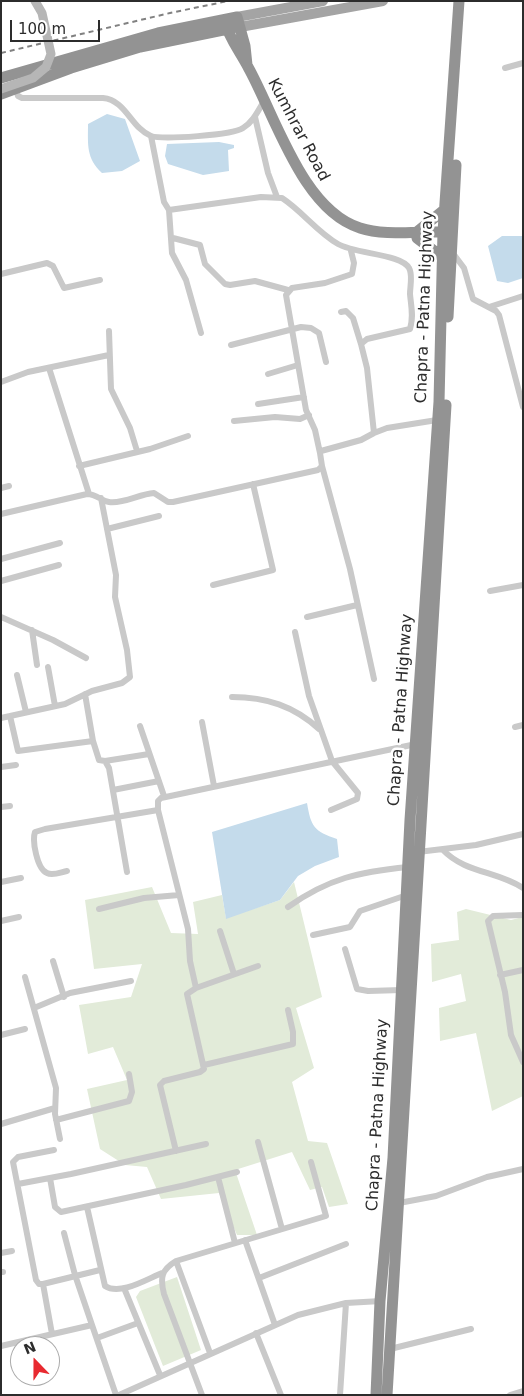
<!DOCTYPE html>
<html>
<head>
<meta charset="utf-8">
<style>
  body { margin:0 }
  #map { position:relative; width:524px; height:1396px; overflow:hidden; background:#fff; font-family:"DejaVu Sans",sans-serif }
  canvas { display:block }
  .frame { position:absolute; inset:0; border:2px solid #2c2c2c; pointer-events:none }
  .north { position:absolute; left:10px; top:1336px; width:50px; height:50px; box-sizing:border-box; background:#fff; border:1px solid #ababab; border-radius:50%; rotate:338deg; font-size:14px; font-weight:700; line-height:20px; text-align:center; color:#2c2c2c }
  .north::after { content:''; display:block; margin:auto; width:18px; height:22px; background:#e82a30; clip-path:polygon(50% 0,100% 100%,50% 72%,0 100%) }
  .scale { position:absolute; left:10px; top:20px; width:90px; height:22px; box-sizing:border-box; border:2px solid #2c2c2c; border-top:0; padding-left:6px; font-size:15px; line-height:18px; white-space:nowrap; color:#2c2c2c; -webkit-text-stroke:4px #fff; paint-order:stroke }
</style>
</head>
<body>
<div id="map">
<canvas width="524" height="1396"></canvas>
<div class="frame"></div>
<div class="north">N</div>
<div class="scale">100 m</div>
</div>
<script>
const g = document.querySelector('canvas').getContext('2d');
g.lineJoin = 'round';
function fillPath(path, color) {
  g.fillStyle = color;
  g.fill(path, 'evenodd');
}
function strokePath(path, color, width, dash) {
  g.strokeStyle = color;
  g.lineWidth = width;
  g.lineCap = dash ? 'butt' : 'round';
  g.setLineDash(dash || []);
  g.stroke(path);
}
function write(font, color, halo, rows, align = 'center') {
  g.font = font + ' "DejaVu Sans",sans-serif';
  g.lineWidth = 5;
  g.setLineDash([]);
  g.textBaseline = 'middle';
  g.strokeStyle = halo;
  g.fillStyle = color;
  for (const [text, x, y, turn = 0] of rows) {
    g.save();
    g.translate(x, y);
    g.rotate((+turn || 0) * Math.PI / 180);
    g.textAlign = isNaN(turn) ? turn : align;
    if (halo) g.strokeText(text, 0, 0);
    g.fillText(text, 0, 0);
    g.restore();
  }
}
fillPath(new Path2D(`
  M294,882L322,997L296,1008L314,1068L292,1082L308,1141L327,1143L348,1204L329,1207L322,1187L310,1190L292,1152L235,1170L257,1235H237L219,1193L161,1199L147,1167L125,1165L100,1149L87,1089L127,1080L113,1047L88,1054L79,1005L131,997L142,964L94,969L85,900L152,887L171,933L198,934L193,902L222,895L226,918L280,900Z
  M466,909L511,920L523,917V1096L492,1111L476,1033L440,1041L439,1008L466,1001L461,974L432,982L431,944L459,940L457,912Z
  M177,1277L201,1350L163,1366L136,1297L140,1291Z`), '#e2ebd9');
fillPath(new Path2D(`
  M107,114L125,119L140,161L122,171L102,173C86,158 88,145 88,124Z
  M219,142L234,145V148L228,150L229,171L203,175L168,164L165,156L167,144Z
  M502,236H523V278L508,283L497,281L488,246Z
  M307,803C311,827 314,831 337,839L339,857L315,866L298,876L280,900L226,919L212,832Z`), '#c4dbeb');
strokePath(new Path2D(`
  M505,68L523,63
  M16,90L18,96L22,98H103C126,100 131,128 151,136C163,140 233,135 243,128C253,122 258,111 264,101
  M255,117L268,173L277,197
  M151,136L164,202L169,210L261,197L282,198C302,211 317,232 338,244C355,254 402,254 409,268C413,275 410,286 410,294C411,306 414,317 410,329L367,339L361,344L367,368L374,433L387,428L437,420
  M169,210L172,253L186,280L201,333
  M173,238L200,245L205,264L225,284L230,285L255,281L288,290
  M452,252L464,268L473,299L496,311L499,315L523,407
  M1,274L47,263L53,266L64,288L100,280
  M489,307L523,296
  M341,312L346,311L353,318L361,344
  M109,331L111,389L130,428L137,451
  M231,345L301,327L311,328L319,333L326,362
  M49,368L89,494
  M268,374L298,365
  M1,382L28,372L109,355
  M258,404L304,397
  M234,421L275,417L300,419L309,415
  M320,453L315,430L306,410L286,295L292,288L325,283L352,274L354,263L351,251
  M79,466L150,449L188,436
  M322,466L350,569L374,679
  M1,488L9,486
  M1,514L87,494C97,494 101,501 109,502C124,504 139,494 154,493L168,502H173L318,470L322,466L320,453L321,451L361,440L374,433
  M107,529L159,516
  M1,559L60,543
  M1,581L59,565
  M213,585L273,570L253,484
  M490,591L523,585
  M1,617L53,640L86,658
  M307,617L357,605
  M32,630L37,665
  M295,632L309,696L332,761L358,793L357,799L331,810
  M48,667L55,706
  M17,675L26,712
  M232,697C266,697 294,706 319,729
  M10,716L18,751L93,741L85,694
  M1,718L65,704L92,691L122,683L130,677L127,650L115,597L116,575L101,498
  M202,722L214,786
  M140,726L164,796
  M515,727L523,725
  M93,741L99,760L105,761L109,768L127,872
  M105,761L149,754
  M1,767L16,765
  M113,790L159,781
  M1,807L10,806
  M443,850C465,873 497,871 523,888
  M418,852L476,845L523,834
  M67,871C61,872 53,876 47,873C37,869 32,841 35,832L45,829L158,810
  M1,882L21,878
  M288,907C329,878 359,872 408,867
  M99,909L144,898L179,895
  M523,915L493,916L488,921L505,992L511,1035L523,1062
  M1,921L19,917
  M220,931L234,974
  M313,935L350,927L360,911L407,895
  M345,949L357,989L368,991L402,990
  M53,961L64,997
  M500,975L523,970
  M25,977L56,1088L55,1114L60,1139
  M196,988L190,961L188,929L158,810V801L161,798L416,744
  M34,1008L70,993L131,981
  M1,1035L25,1029
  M204,1065L293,1044V1032L288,1010
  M56,1120L129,1101L132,1092L129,1074
  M1,1124L55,1108
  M258,1142L282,1229
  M176,1151L160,1085L164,1081L200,1072L204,1069L187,994L196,988L258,966
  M218,1177L235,1243
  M50,1178L55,1207L61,1212L186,1185L237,1172
  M18,1184L71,1174L206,1144
  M399,1203L436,1196L487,1177L523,1169
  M87,1207L105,1286C120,1296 147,1279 162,1273
  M64,1233L75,1275L92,1325
  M245,1240L275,1325
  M1,1253L12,1251
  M176,1261L210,1353
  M1,1272H3
  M259,1278L346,1244
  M43,1284H39L36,1280L13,1162L18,1157L54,1150
  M124,1288L160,1375
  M256,1333L281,1395
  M52,1334L43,1284L100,1270
  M97,1338L138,1323
  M1,1346L92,1325L116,1395
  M390,1349L471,1329
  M119,1395L298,1315L346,1303L381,1301
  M202,1395L164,1294C160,1278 161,1270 176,1261L326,1216L311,1162
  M340,1395L346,1303
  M510,1395L523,1391`), '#c9c9c9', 6);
strokePath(new Path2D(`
  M237,17L323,1
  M240,27L383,1`), '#a4a4a4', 10);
strokePath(new Path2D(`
  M224,20C229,38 239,50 248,67C275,115 302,210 360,228C386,237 422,230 450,232
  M1,78L158,33L237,17L245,46L247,65
  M1,94L71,68L140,47L233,28
  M418,231L444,210
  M417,238L442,257
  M448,317L456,165
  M376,1395L380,1301L393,1158L410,820L439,402L443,232L459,1
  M387,1395L446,405`), '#939393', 11);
strokePath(new Path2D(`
  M1,53L170,13L228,1`), '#818181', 2, [5, 4]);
strokePath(new Path2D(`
  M1,89L33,78L46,67L51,54L42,13L35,1`), '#b6b6b6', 9);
write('16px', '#2c2c2c', '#fff', [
  ["Kumhrar Road",298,130,62],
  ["Chapra - Patna Highway",425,307,-88],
  ["Chapra - Patna Highway",401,710,-86],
  ["Chapra - Patna Highway",378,1115,-87]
]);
</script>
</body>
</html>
